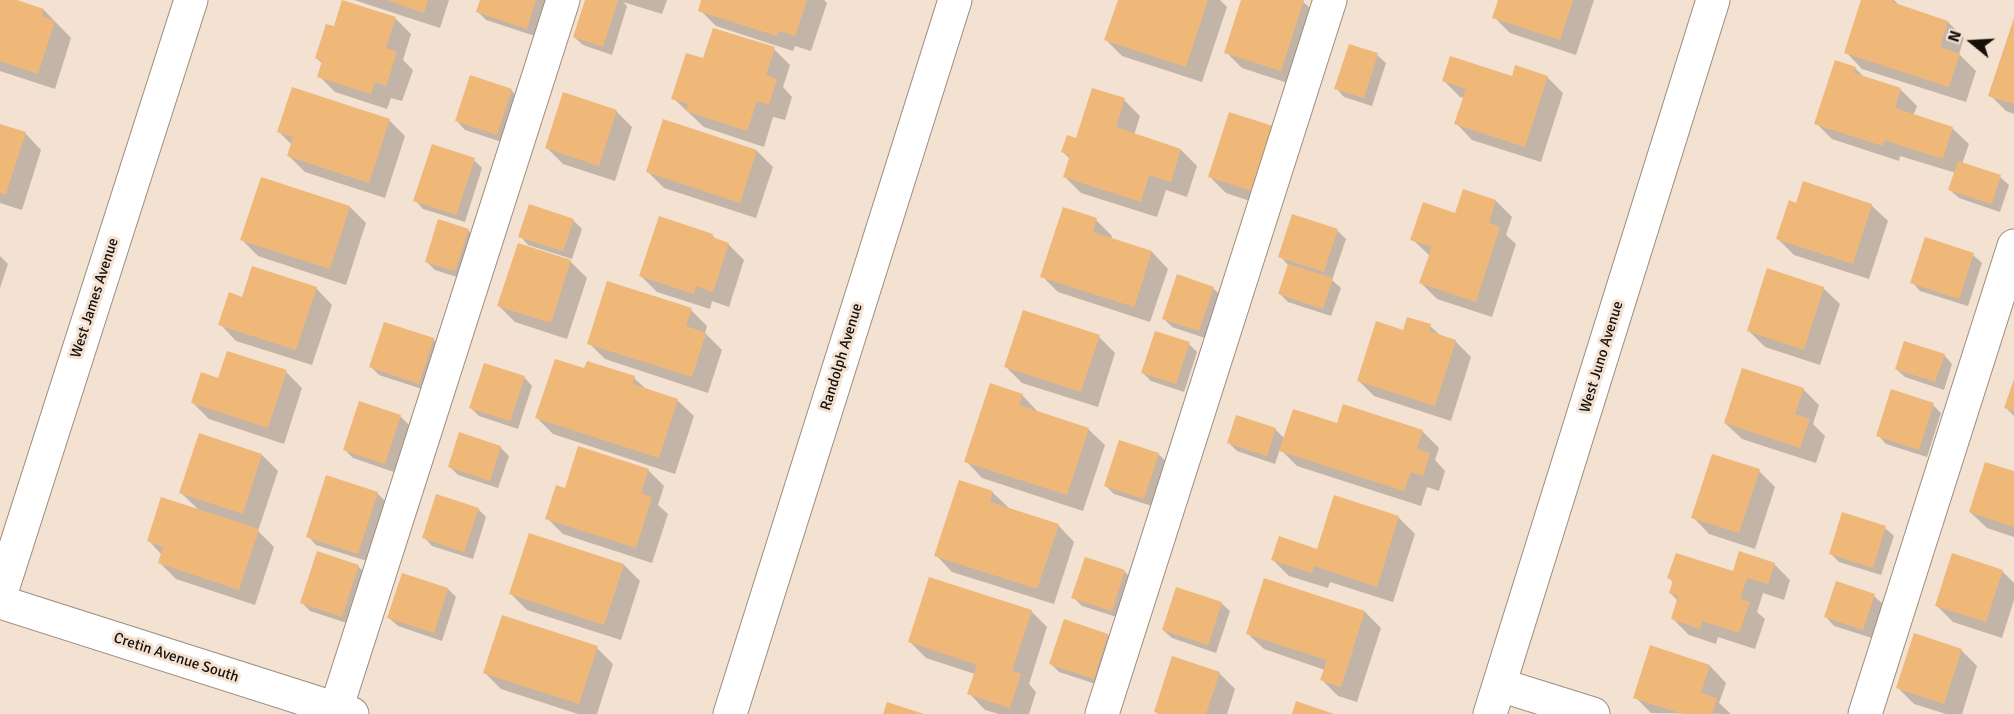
<!DOCTYPE html>
<html>
<head>
<meta charset="utf-8">
<style>
  body { margin:0 }
  #map { position:relative; width:2014px; height:714px; overflow:hidden; background:#f3e1d1; font-family:Signika,sans-serif }
  canvas { display:block }
  .north { position:absolute; left:1942px; top:12px; width:60px; height:60px; -webkit-text-stroke:4px #f3e1d1; paint-order:stroke; rotate:288deg; font-size:16px; font-weight:700; line-height:24px; text-align:center; color:#16100b }
  .north::after { content:''; display:block; margin:auto; width:21px; height:27px; background:#16100b; clip-path:polygon(50% 0,100% 100%,50% 72%,0 100%) }
</style>
</head>
<body>
<div id="map">
<canvas width="2014" height="714"></canvas>
<div class="north">N</div>
</div>
<script>
const g = document.querySelector('canvas').getContext('2d');
g.lineJoin = 'round';
function fillPath(path, color) {
  g.fillStyle = color;
  g.fill(path, 'evenodd');
}
function strokePath(path, color, width, dash) {
  g.strokeStyle = color;
  g.lineWidth = width;
  g.lineCap = dash ? 'butt' : 'round';
  g.setLineDash(dash || []);
  g.stroke(path);
}
function write(font, color, halo, rows, align = 'center') {
  g.font = font + ' Signika,sans-serif';
  g.lineWidth = 6;
  g.setLineDash([]);
  g.textBaseline = 'middle';
  g.strokeStyle = halo;
  g.fillStyle = color;
  for (const [text, x, y, turn = 0] of rows) {
    g.save();
    g.translate(x, y);
    g.rotate((+turn || 0) * Math.PI / 180);
    g.textAlign = isNaN(turn) ? turn : align;
    if (halo) g.strokeText(text, 0, 0);
    g.fillText(text, 0, 0);
    g.restore();
  }
}
fillPath(new Path2D(`
  M0,0H12L44,10L71,38L55,89L0,71Z
  M354,0H449L440,28Z
  M482,0H547L535,36L486,20L478,12Z
  M586,0H667L662,14L623,2L627,6L612,55L583,45L574,37Z
  M703,0H824L827,3L811,51L795,46L793,51L716,26L700,10Z
  M1119,0H1220L1227,7L1202,82L1122,56L1106,40Z
  M1243,0H1301L1320,17L1297,86L1242,68L1226,52Z
  M1499,0H1594L1576,55L1510,33L1494,17Z
  M1863,0H1894L1901,7L1948,22L1964,38L1959,54L1976,71L1966,102L1862,69L1846,52Z
  M395,18L411,34L403,60L413,70L402,101L391,98L387,109L335,92L319,76L323,64L316,58L334,28Z
  M2014,22V114L2006,111L1990,95Z
  M774,49L790,65L783,87L792,97L785,120L773,117L764,147L704,127L673,98L704,60Z
  M1377,55L1386,63L1372,106L1344,97L1336,88Z
  M1855,68L1865,78L1900,89L1917,106L1913,116L1952,128L1969,144L1962,164L2000,177L2009,185L2000,212L1959,198L1950,190L1956,173L1900,156L1899,161L1832,139L1816,123Z
  M1547,77L1563,93L1541,162L1472,140L1456,123L1464,98L1460,97L1444,81Z
  M511,90L519,99L505,143L465,130L457,121Z
  M1124,100L1140,116L1134,135L1181,150L1197,166L1187,197L1166,190L1157,217L1081,193L1065,177L1071,160L1063,152Z
  M616,111L632,127L615,181L563,164L547,148Z
  M389,120L405,136L385,198L305,172L289,156L292,145L279,132Z
  M0,125L25,133L41,150L22,210L0,203Z
  M1292,145L1271,208L1226,193L1210,177Z
  M757,151L773,167L756,218L664,188L648,172Z
  M474,160L482,168L465,222L423,209L415,200Z
  M262,179L350,207L366,223L346,285L258,256L242,240Z
  M1464,190L1496,201L1512,217L1506,235L1516,244L1492,317L1437,299L1421,283L1430,256L1412,239L1456,215Z
  M1797,205H1871L1888,221L1869,279L1794,255L1778,239Z
  M573,220L582,229L572,259L528,245L520,236Z
  M1096,220L1112,236L1111,239L1152,252L1168,269L1150,322L1058,292L1042,276Z
  M468,230L476,239L463,279L435,270L426,261Z
  M1337,230L1346,239L1332,280L1341,288L1331,316L1288,302L1280,294L1288,265L1280,256Z
  M712,235L718,241L728,244L744,260L729,307L712,301L710,309L657,292L641,276Z
  M519,245L571,262L587,278L567,339L515,322L499,306Z
  M1973,255L1982,263L1968,306L1920,291L1912,282Z
  M0,256L8,264L0,288Z
  M316,288L332,305L312,365L236,341L220,324L243,299Z
  M1213,288L1221,296L1208,339L1172,327L1164,319Z
  M1823,288L1840,304L1820,365L1765,347L1749,331Z
  M691,310L707,326L705,333L722,350L708,393L605,359L589,343Z
  M1430,326L1441,336L1455,341L1471,357L1451,421L1374,396L1358,380L1404,332Z
  M1099,337L1115,353L1098,407L1022,383L1006,367Z
  M433,339L442,348L428,391L379,375L371,367Z
  M1189,344L1197,352L1184,392L1151,381L1143,373Z
  M1944,355L1952,364L1944,390L1905,377L1896,369Z
  M585,370L634,378L647,390L677,400L694,416L675,474L553,434L537,418Z
  M286,372L302,388L284,444L209,419L193,403L219,380Z
  M524,377L532,386L518,429L479,416L471,408Z
  M2014,383V416L2006,408Z
  M1803,389L1819,405L1813,424L1825,436L1816,463L1742,439L1725,423Z
  M1022,395L1038,412L1088,429L1105,445L1083,511L982,478L966,461Z
  M360,403L401,417L409,425L394,472L353,458L345,450Z
  M1933,405L1941,413L1927,457L1886,444L1878,435Z
  M1275,429L1285,439L1422,431L1439,448L1435,460L1445,471L1439,491L1427,487L1421,506L1297,466L1280,449L1275,464L1237,451L1229,443Z
  M500,447L509,456L498,488L458,475L450,467Z
  M1158,454L1167,462L1152,506L1114,494L1105,485Z
  M262,455L278,471L258,531L274,547L255,605L176,579L160,563L162,555L149,541L200,511L181,493Z
  M648,470L664,486L658,505L668,514L652,563L563,534L547,518L566,490Z
  M1759,471L1775,487L1755,549L1709,534L1693,517Z
  M2014,473V537L1987,528L1970,512Z
  M992,492L1009,508L1058,525L1074,542L1054,604L952,572L936,555Z
  M377,493L386,502L367,561L316,545L308,536Z
  M1335,497L1399,518L1415,534L1393,602L1330,582L1328,588L1289,576L1273,560L1318,550Z
  M478,509L486,517L473,559L432,546L424,537Z
  M1885,528L1894,536L1881,575L1839,562L1830,553Z
  M530,535L624,565L640,581L621,640L527,610L511,594Z
  M1774,564L1790,580L1784,600L1763,593L1757,612L1765,619L1755,649L1718,637L1716,644L1689,635L1673,619L1678,601L1670,593L1674,583L1669,578L1734,573Z
  M358,566L366,575L350,624L310,611L302,603Z
  M1124,571L1133,580L1120,618L1082,606L1073,597Z
  M2002,571L2014,583V600L2002,638L1953,622L1937,606Z
  M1265,580L1365,612L1381,628L1357,702L1338,696L1322,680L1325,670L1264,649L1247,633Z
  M448,589L456,597L442,641L398,626L389,618Z
  M1874,596L1883,604L1872,638L1834,626L1826,617Z
  M1221,603L1230,611L1216,653L1172,638L1163,630Z
  M1031,611L1047,627L1029,684L1036,692L1029,714H999L985,710L969,693L975,674L926,658L910,642Z
  M1108,635L1116,643L1102,686L1059,672L1051,664Z
  M1651,647L1710,666L1726,683L1719,703L1731,714L1651,713L1635,697Z
  M597,648L613,664L597,714H578L501,689L485,673Z
  M1961,650L1977,666L1962,714H1946L1914,704L1898,688Z
  M1219,673L1235,689L1227,714H1158L1156,712Z`), '#0003');
fillPath(new Path2D(`
  M0,0H17L44,9L42,16L55,21L38,74L0,61Z
  M342,0L396,17L386,48L397,52L386,86L375,82L371,94L317,77L322,61L315,58L326,24L334,26Z
  M387,0H428L424,13Z
  M480,0H536L527,29L476,12Z
  M585,0H618L603,47L573,37Z
  M701,0H807L795,36L778,31L777,36L698,11Z
  M1118,0H1208L1186,67L1104,40Z
  M1241,0H1304L1281,71L1224,53Z
  M1498,0H1573L1560,40L1492,18Z
  M1861,0H1892V2L1948,21L1940,47L1960,54L1949,87L1844,53Z
  M2014,18V104L1988,96Z
  M713,28L775,47L766,75L777,79L769,105L757,101L747,131L686,111L688,104L671,99L686,53L703,58Z
  M1349,44L1378,53L1364,98L1334,89Z
  M1450,56L1512,76L1515,65L1548,76L1525,147L1454,124L1466,89L1442,81Z
  M1835,60L1856,67L1854,73L1901,88L1895,108L1953,127L1943,159L1884,140L1883,146L1814,124Z
  M470,75L512,89L497,135L455,121Z
  M292,87L390,119L369,183L287,156L293,137L277,132Z
  M1092,88L1125,98L1116,127L1181,149L1171,182L1149,175L1141,202L1063,177L1070,155L1061,152L1067,135L1076,138Z
  M563,92L617,110L599,166L545,148Z
  M1229,112L1276,127L1255,192L1208,177Z
  M663,119L757,150L740,203L646,172Z
  M0,124L26,132L6,194L0,193Z
  M432,144L475,158L456,215L413,201Z
  M1958,161L2001,175L1992,204L1948,190Z
  M261,177L350,206L330,269L240,240Z
  M1803,181L1872,204L1853,264L1776,239L1789,200L1796,203Z
  M1463,189L1496,200L1489,223L1500,227L1476,302L1419,283L1432,247L1410,240L1423,202L1455,213Z
  M529,204L574,219L563,251L518,237Z
  M1063,207L1097,218L1093,232L1152,251L1134,307L1040,277Z
  M1292,214L1338,229L1324,272L1278,257Z
  M659,216L713,234L712,237L729,243L713,292L696,286L694,294L639,276Z
  M438,219L469,229L455,271L425,262Z
  M1925,237L1974,253L1959,299L1910,283Z
  M518,243L571,260L551,323L497,306Z
  M1288,264L1333,278L1323,309L1278,294Z
  M252,266L317,287L296,350L218,325L229,292L242,297Z
  M1767,268L1824,287L1804,350L1747,331Z
  M1177,274L1214,287L1199,331L1162,319Z
  M607,281L692,308L686,326L706,333L692,377L587,344Z
  M1023,310L1100,335L1081,392L1004,367Z
  M1407,317L1431,324L1429,331L1456,340L1435,406L1357,381L1376,321L1403,330Z
  M384,322L434,338L419,384L369,367Z
  M1155,331L1190,342L1176,384L1141,373Z
  M1904,341L1945,354L1935,382L1895,369Z
  M227,351L287,370L268,428L191,403L201,372L218,378Z
  M555,359L584,368L587,361L635,376L633,384L678,399L659,458L535,418Z
  M484,363L525,376L510,421L469,408Z
  M1742,368L1804,388L1795,414L1810,419L1800,448L1724,423Z
  M2014,379V411L2004,408Z
  M990,383L1023,394L1019,405L1089,428L1067,495L964,462Z
  M1891,389L1934,403L1919,450L1876,436Z
  M359,401L401,415L385,464L343,450Z
  M1343,404L1423,430L1417,449L1430,453L1423,476L1411,472L1404,491L1279,451L1293,409L1337,423Z
  M1236,415L1276,428L1267,456L1227,443Z
  M459,432L501,446L490,481L448,467Z
  M199,433L262,454L243,514L179,493Z
  M1119,440L1159,453L1144,499L1104,486Z
  M578,446L649,469L641,493L652,497L636,548L545,519L556,485L565,488Z
  M1712,454L1760,469L1739,533L1691,518Z
  M1985,462L2014,471V527L1969,512Z
  M326,475L378,492L358,554L306,537Z
  M959,480L993,491L990,502L1059,524L1037,589L934,556Z
  M436,494L479,508L464,552L422,538Z
  M1334,495L1399,516L1377,587L1314,566L1312,573L1271,560L1279,536L1317,549Z
  M161,497L259,529L239,590L158,563L163,547L147,541Z
  M1842,512L1886,526L1873,568L1829,554Z
  M529,533L624,564L604,625L509,594Z
  M317,551L359,565L342,617L300,603Z
  M1739,551L1775,563L1768,584L1747,578L1740,599L1750,602L1739,633L1702,621L1700,629L1671,619L1678,596L1669,593L1673,580L1667,578L1676,553L1733,571Z
  M1952,553L2003,570L1986,622L1935,606Z
  M1085,557L1125,570L1112,611L1071,598Z
  M402,573L448,588L434,633L387,618Z
  M929,577L1032,610L1012,671L1021,674L1010,708L967,694L977,665L908,642Z
  M1264,578L1365,611L1341,687L1320,680L1327,660L1246,634Z
  M1836,581L1875,594L1863,630L1824,617Z
  M1176,587L1222,602L1208,645L1162,630Z
  M502,615L598,646L579,704L483,673Z
  M1064,619L1108,634L1094,679L1049,664Z
  M1914,633L1962,649L1944,704L1896,688Z
  M1650,645L1710,665L1701,693L1717,698L1712,714H1683L1633,698Z
  M1172,656L1220,672L1206,714H1160L1154,712Z
  M1296,701L1334,714H1292Z
  M887,702L924,714H883Z`), '#f0b878');
const minor = new Path2D(`
  M0,596L191,0
  M1500,685L1593,714
  M336,709L563,0
  M1102,714L1330,0
  M1490,714L1713,0
  M1865,714L2014,246`);
const major = new Path2D(`
  M0,602L352,714
  M730,714L955,0`);
strokePath(minor, '#9d8d7e', 35);
strokePath(major, '#9d8d7e', 35);
strokePath(minor, '#fff', 33);
strokePath(major, '#fff', 33);
write('15px', '#16100b', '#f3e1d1', [
  ["West James Avenue",95,298,-72],
  ["Randolph Avenue",842,357,-73],
  ["West Juno Avenue",1602,357,-73],
  ["Cretin Avenue South",176,658,18]
]);
</script>
</body>
</html>
